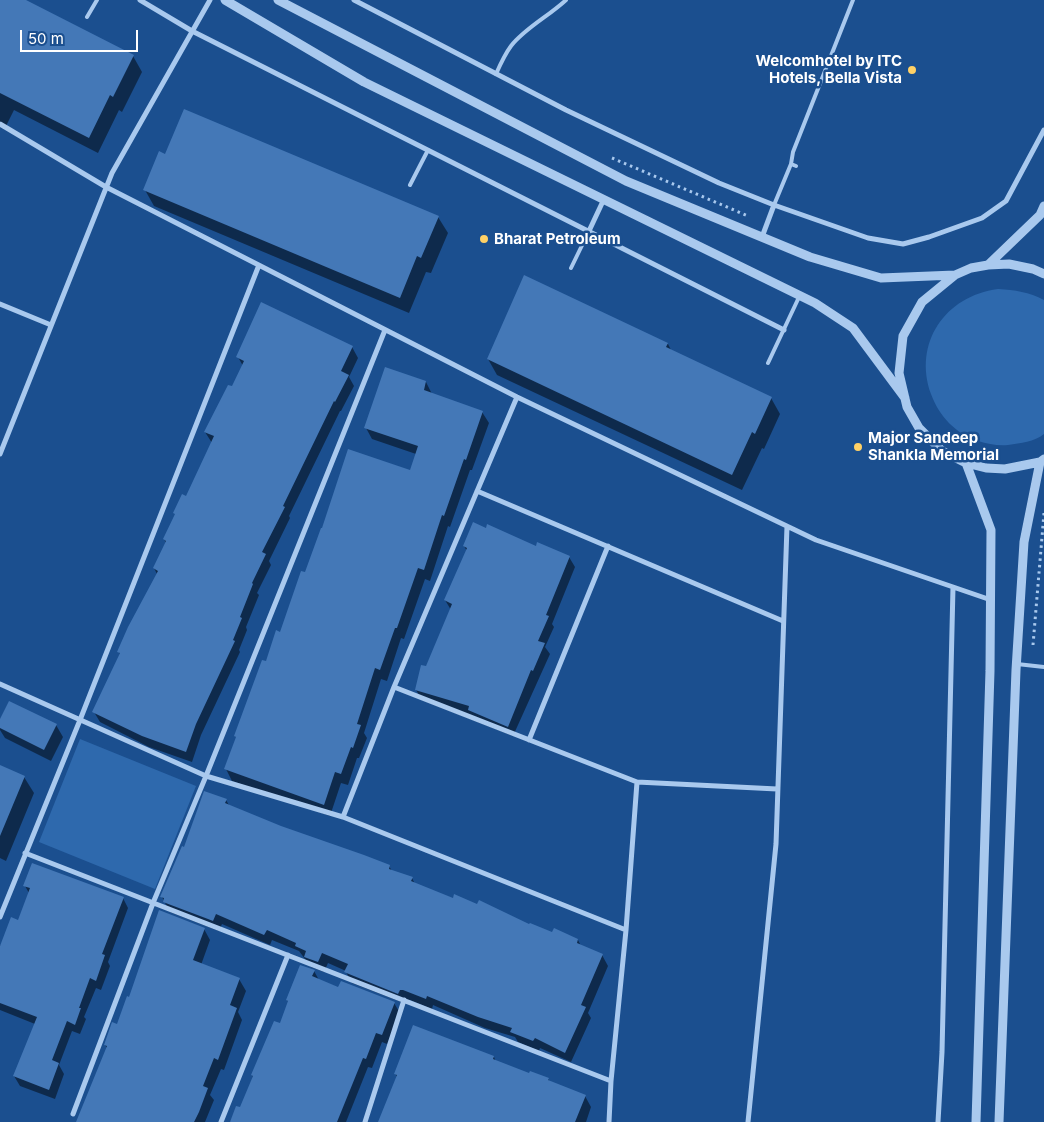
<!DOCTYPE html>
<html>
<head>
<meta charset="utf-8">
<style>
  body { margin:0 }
  #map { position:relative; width:1044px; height:1122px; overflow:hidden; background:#1b4f8f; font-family:Inter,sans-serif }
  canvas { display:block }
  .scale { position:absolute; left:20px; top:30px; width:118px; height:22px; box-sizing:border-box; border:2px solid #fff; border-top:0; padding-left:6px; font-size:15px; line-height:18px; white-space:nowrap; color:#fff; -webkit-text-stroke:4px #1b4f8f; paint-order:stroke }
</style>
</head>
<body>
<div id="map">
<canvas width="1044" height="1122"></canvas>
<div class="scale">50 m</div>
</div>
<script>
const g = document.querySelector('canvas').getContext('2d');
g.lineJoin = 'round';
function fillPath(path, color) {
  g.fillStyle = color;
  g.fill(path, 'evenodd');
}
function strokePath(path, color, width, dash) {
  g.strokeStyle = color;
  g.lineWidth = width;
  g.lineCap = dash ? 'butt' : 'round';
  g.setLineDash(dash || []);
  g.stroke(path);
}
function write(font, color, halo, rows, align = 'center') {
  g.font = font + ' Inter,sans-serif';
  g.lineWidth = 5;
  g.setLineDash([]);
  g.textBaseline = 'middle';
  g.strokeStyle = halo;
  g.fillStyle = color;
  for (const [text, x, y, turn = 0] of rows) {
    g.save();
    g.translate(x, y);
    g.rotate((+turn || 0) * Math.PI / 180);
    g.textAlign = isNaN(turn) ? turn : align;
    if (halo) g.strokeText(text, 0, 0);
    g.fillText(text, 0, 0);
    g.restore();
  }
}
fillPath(new Path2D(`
  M998,289C1015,290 1029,292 1044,300V434C1034,442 1021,443 1008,445C998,446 988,444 978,441C956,434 939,416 931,394C913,343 945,296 998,289Z
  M80,739L196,786L155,889L39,842Z`), '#2e69ad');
fillPath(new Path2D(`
  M0,0H24L133,56L142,72L122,112L119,110L98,153L14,110L5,128L0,126Z
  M166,155L438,217L448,233L431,273L426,272L409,313L154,206L145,190Z
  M668,344L672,352L771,398L780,414L764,449L762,448L742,490L497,375L488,359Z
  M352,347L358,358L349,377L354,386L341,411H340L289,516L290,518L269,561L271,565L257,593L259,595L246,627L247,630L239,650L240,652L201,735L192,762L149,747L100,722L94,712L120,654L119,652L157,574L154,568L166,543L164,539L187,498L212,443L205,432L232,388L243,366L238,357Z
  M426,382L432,394L482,412L489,423L472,470H470L450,527L448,526L430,581L425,579L404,639L401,638L387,681L381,679L364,733L367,738L359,758H357L348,785L341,783L330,816L232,781L226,769L237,738L235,736L266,662L281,633L306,574L410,472L416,454L372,439L366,428Z
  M464,546L537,547L569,557L575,567L552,624L554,627L545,647L550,654L513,736L422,700L416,690L451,610L445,600L467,551Z
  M0,722L56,725L63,737L51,761L5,738L0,730Z
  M0,767L24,777L34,793L6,861L0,858Z
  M226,800L230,807L281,827L389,866L392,871L412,878L415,884L454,899L553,934L578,940L581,946L602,955L608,966L588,1013L591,1018L571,1062L540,1048L539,1051L518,1042L515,1037L485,1028L433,1005L432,1009L410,1000H406L404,1003L352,983L346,972V971L328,963L324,972L311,967L299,951L272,940L270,945L222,924L219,931L170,912L162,897L184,848Z
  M25,886L123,898L128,908L108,962L110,966L101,990L96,988L84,1017L86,1019L80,1034L72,1031L59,1065L64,1074L55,1099L20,1086L14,1076L35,1024L0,1010V946L18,922L29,893Z
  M204,929L210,940L201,965L239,979L246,991L238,1012L242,1020L224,1070L221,1069L210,1095L214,1100L205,1122H77L107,1048L105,1045L118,1025L130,998Z
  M314,971L319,980L339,988L394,1003L400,1013L387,1044L382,1042L372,1068L368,1067L346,1122H230L241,1109L253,1077L252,1075L280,1025L289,1003L287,1000Z
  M494,1057L496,1062L530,1075L548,1079L550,1082L585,1096L591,1107L586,1122H380L397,1077L395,1073Z`), '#0007');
fillPath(new Path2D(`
  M0,0H26L134,55L113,97L110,95L89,138L0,93Z
  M184,109L439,216L421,258L417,256L400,298L143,190L159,151L165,154Z
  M524,275L668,343L666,347L772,397L755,434L752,432L732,475L487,359Z
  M261,302L353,346L341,371L349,375L335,402L334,401L283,506L285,507L262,552L266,554L252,583L253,584L240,617L242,618L233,640L235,641L196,724L186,752L142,736L92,712L120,653L117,652L128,627L158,571L153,568L166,541L163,539L175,514L173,513L182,494L186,496L214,436L204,432L228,385L232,386L244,361L236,357Z
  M385,367L426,381L424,390L483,411L466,460L464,459L444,516L442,515L424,570L418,568L397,628H395L380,670L375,668L357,724L361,725L353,748L351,747L341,774L335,772L324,805L224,769L236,737L234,736L262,660L266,661L276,630L280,632L301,571L305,572L321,528H322L348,449L410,470L418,446L364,428Z
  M473,522L486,528L487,524L536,546L537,542L570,556L546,615L549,616L538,641L545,643L533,671L531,670L508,727L468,710L469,706L415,690L421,665L426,666L452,604L444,600L467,548L463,546Z
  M9,701L57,724L44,750L0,728V719Z
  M0,765L25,776L0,836Z
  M204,791L227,799L225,803L281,826L364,855L390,865L389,869L413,877L411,881L453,898L454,894L477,904L479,900L529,924L530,923L552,932L554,928L578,939L577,943L603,954L581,1005L586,1007L565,1053L535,1038L533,1041L510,1032L512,1028L478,1017L427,996L426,999L403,990H400L398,994L344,972L348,964L322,953L318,962L304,957L306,951L295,946L296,943L267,930L264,935L216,914L213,921L208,919L163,902L164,898L160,897L182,846L184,847Z
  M32,863L124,897L102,954L105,955L96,981L90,978L79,1008H81L75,1025L67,1021L52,1060L59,1063L49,1090L13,1076L37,1017L0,1003V946L11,917L18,920L30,888L23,886Z
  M159,910L205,928L193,960L240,978L230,1005L237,1008L218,1060L214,1058L203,1086L208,1088L199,1112L194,1122H76L107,1046L104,1045L112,1022L117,1024L127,996L129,997Z
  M300,965L315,970L312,976L338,987L341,981L395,1002L382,1035L376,1033L366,1059L363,1058L337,1122H230L236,1106L240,1107L253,1076L251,1075L274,1021L280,1023L288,1001L286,1000Z
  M413,1025L494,1056L493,1059L529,1073L530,1071L549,1078L548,1080L586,1095L575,1122H378L397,1075L394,1074Z`), '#4478b7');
strokePath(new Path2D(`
  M612,158L748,216
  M1033,645L1044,513`), '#a9c9ee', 3, [2.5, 4]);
strokePath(new Path2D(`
  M87,17L97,0
  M496,74C500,65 505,54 511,46C525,28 549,16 566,0
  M791,164L793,152L853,0
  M410,185L428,150
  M774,205L791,164L796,166
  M571,268L589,231
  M768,363L800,295
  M1017,664L1044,667`), '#a9c9ee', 4);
strokePath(new Path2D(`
  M140,0L192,31L784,330
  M354,0L566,110L719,183L774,205L868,238L903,244L929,237L982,218L1006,201L1044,130
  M0,124L106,187L517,397L816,540L991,600
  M589,231L604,199
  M762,237L774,205
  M0,304L51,325
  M0,454L112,173L210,0
  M477,491L783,621
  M0,684L206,776L343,817L626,930
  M394,687L637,782L777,789
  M529,740L608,546
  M343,817L394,687L517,397
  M25,853L611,1081
  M0,917L80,720L259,265
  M73,1114L153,903L206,776L385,330
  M221,1122L288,955
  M365,1122L404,1000
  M609,1122L611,1081L626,930L637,782
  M748,1122L776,844L787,526
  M938,1122L942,1052L953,587`), '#a9c9ee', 5);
strokePath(new Path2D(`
  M225,0L364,82L815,303L853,328L905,398
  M278,0L626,181L810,257L881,278L955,275
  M988,265L1040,215L1044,206
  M1044,459L1040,462L1005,469L986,468L966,463L942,451L919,428L907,407L899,373L903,336L922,302L955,275L971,268L988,265L1009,264L1033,269L1044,274
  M966,463L991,530L990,671L976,1122
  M999,1122L1016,670L1024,542L1040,462`), '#a9c9ee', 9);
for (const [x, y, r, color] of [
  [912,70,5,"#ffd166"],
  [484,239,5,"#ffd166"],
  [858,447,5,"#ffd166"]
]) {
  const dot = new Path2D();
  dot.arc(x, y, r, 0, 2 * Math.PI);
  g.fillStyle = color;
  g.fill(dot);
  strokePath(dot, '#1b4f8f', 2);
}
write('bold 15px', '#fff', '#1b4f8f', [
  ["Welcomhotel by ITC",902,61,"right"],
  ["Hotels, Bella Vista",902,78,"right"],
  ["Bharat Petroleum",494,239],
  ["Major Sandeep",868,438],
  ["Shankla Memorial",868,455]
], 'left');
</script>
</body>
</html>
